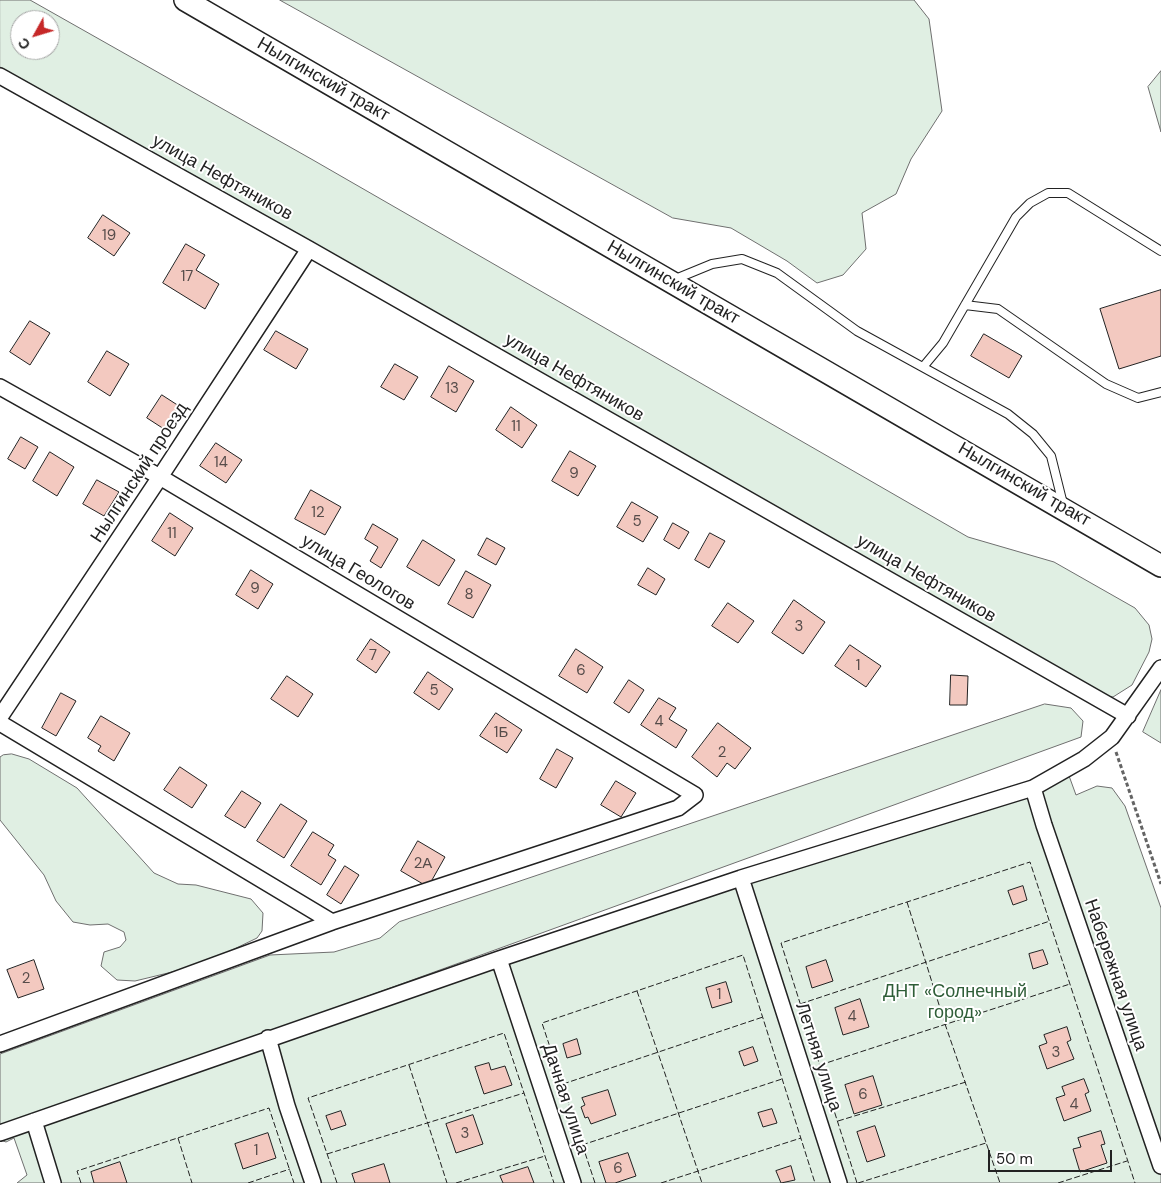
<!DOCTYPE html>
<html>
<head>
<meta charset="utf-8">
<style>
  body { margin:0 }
  #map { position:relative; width:1161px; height:1183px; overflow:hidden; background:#fff; font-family:"DM Sans",sans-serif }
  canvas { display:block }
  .north { position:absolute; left:10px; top:10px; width:50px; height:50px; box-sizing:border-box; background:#fff; border:1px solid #a7a7a7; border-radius:50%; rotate:231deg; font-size:14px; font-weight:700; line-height:20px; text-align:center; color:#222 }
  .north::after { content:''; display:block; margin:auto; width:18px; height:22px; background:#c62828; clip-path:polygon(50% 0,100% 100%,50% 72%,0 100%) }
  .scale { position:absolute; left:988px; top:1150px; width:124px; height:22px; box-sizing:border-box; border:2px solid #222; border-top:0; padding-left:6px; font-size:15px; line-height:18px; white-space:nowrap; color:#222; -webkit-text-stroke:4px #fff; paint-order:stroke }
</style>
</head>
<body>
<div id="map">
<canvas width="1161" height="1183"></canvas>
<div class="north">С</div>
<div class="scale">50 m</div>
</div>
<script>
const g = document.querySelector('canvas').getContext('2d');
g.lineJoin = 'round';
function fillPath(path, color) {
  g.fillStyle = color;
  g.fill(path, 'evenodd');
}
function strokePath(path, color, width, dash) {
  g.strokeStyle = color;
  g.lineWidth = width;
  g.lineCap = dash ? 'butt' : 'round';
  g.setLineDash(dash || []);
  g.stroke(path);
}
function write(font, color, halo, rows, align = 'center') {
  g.font = font + ' "DM Sans",sans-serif';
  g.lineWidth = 4;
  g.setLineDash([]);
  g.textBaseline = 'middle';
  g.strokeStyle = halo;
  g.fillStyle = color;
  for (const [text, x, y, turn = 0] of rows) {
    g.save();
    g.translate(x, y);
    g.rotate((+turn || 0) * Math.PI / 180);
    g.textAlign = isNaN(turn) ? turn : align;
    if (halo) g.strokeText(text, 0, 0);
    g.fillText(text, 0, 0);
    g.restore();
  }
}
const green = new Path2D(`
  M0,0H30L313,160L968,537L1054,562L1135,608L1149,625L1152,639L1149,652L1132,685L1113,697L1095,694L0,67ZM20,20H50V50H20Z
  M280,0H914L929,19L942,111L911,159L896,194L862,213L866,249L843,275L817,283L787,261L731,228L673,218Z
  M1161,71V132L1148,87Z
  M1161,690V743L1143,732Z
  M1045,704L1071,708L1083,721L1081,737L82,1100L1068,773L1076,795L1097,786L1112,788L1125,806L1161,908V1183H17L27,1175L14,1138L6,1142L0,1140V1054L270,955L334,952L380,938L399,922Z
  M12,754L29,759L77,788L154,873L178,884L196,885L251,899L263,913L262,931L257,938L201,965L135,981L117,980L101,966L104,952L120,947L126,940L124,932L108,924L90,925L73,922L56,901L44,875L0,820V757L3,755Z`);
fillPath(green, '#e0efe3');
strokePath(green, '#6f6f6f', 1);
const building = new Path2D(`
  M103,215L130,233L114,256L88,238Z
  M186,244L205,255L196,270L219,284L205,309L163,283Z
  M1161,290V356L1119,369L1100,309Z
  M30,321L50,333L30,365L10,352Z
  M276,331L308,349L296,369L264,350Z
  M984,334L1022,356L1009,378L971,356Z
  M107,351L129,364L110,396L88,382Z
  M395,364L418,377L404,400L381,387Z
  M449,366L474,381L456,412L431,397Z
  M162,395L179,406L164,429L147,418Z
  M511,407L537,425L522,448L496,430Z
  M21,437L38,447L25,469L8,459Z
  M216,443L242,460L226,483L200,466Z
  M570,451L596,466L578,496L552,481Z
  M50,452L74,467L57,496L33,481Z
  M97,480L119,492L104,516L83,504Z
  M311,490L341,507L325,535L295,519Z
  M632,502L658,517L643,542L617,527Z
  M170,513L193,528L175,556L152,541Z
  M673,523L689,532L679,549L664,540Z
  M373,524L398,539L381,568L370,561L378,547L365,539Z
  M710,533L725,541L709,568L695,560Z
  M487,538L505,548L496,565L478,555Z
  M423,540L455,560L439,586L407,567Z
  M648,568L665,579L656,595L638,585Z
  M251,570L273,584L258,609L236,595Z
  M466,571L491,585L473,618L448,604Z
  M794,600L825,622L803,654L772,633Z
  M728,603L754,621L738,643L712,626Z
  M371,639L390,652L376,673L357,660Z
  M850,645L881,666L866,687L835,666Z
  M576,649L603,667L587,693L559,676Z
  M428,672L453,689L439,710L414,693Z
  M951,675L968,676L967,705H950Z
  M287,676L313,694L298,717L271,699Z
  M629,680L644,690L629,713L614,703Z
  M61,693L76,701L56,736L42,728Z
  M659,698L676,708L669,719L687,730L676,748L641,725Z
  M496,713L522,730L507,753L480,736Z
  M101,716L130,733L114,761L98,751L101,746L88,738Z
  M718,723L751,748L735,769L727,763L717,777L692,757Z
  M557,749L573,758L556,788L540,779Z
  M180,767L207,785L192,808L164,790Z
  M616,781L636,793L621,817L601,805Z
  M242,791L261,803L245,828L225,816Z
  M281,804L307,821L284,858L257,841Z
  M313,832L334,845L328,855L336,860L321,885L291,866Z
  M418,841L445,857L428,887L401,871Z
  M345,866L359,875L341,904L327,895Z
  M1023,886L1027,900L1013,905L1008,891Z
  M1043,950L1048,964L1033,969L1029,954Z
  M34,960L44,989L18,998L7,970Z
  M826,960L833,981L812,988L806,967Z
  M726,982L732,1002L712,1008L706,988Z
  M860,999L869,1027L843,1035L835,1008Z
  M1067,1027L1071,1040L1067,1042L1074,1059L1047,1069L1039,1046L1047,1043L1044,1035Z
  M577,1039L581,1054L567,1058L563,1044Z
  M753,1047L758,1061L744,1066L739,1052Z
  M489,1063L491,1070L505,1066L512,1085L484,1094L475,1067Z
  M873,1076L882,1105L854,1114L845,1085Z
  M1084,1079L1089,1092L1085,1094L1091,1111L1064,1121L1056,1098L1065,1095L1062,1087Z
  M608,1090L616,1115L591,1124L588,1117L585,1118L581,1107L585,1105L582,1098Z
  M772,1109L777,1123L763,1127L758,1113Z
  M341,1111L346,1125L331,1130L326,1116Z
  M473,1115L483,1144L456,1153L446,1124Z
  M875,1126L885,1156L867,1162L857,1132Z
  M1101,1131L1105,1144L1101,1145L1107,1163L1080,1172L1073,1149L1081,1147L1078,1138Z
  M268,1133L276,1158L243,1169L235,1144Z
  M628,1153L636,1176L615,1183H606L599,1162Z
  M120,1162L127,1183H94L91,1172Z
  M384,1164L390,1183H355L352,1174Z
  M791,1166L795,1180L781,1183L776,1171Z
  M528,1167L534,1183H503L500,1176Z`);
fillPath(building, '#f3c9c0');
strokePath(building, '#222', 1);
const service = new Path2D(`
  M673,280L712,264L742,259L777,273L857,331L1008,414L1033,434L1051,456L1063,504
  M965,305L998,309L1106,384L1138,398L1161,392
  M923,367L943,343L1016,217L1030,203L1048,193H1068L1161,251`);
const minor = new Path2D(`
  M0,76L309,249L1128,716
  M0,387L160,477L695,795L678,808L332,922L0,1044
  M0,717L160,477L309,249
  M0,723L332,922
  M1033,788L1044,825L1161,1166
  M741,878L839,1183
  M499,959L573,1183
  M268,1038L287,1106L313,1183
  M34,1121L53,1183
  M0,1133L499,959L741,878L1033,788L1084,759L1112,737L1161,668`);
const secondary = new Path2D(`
  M185,0L1161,566`);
strokePath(service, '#222', 10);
strokePath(minor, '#222', 18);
strokePath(secondary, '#222', 24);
strokePath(new Path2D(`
  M1116,752L1161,884`), '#646464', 3, [4, 2.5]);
strokePath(service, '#fff', 8);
strokePath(minor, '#fff', 15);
strokePath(secondary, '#fff', 21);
strokePath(new Path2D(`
  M907,902L945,1024L1000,1183
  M637,991L702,1183
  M800,1004L1050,921
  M409,1065L447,1183
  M820,1065L1070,984
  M563,1084L763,1017
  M838,1121L966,1082
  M178,1138L192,1183
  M582,1145L782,1079
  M327,1154L524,1093
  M81,1183L77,1171L269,1108L294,1183
  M248,1183L290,1169
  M337,1183L308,1098L504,1033L554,1183
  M456,1183L545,1156
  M595,1183L542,1023L743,955L815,1183
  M661,1183L801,1138
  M857,1183L781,943L1030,862L1135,1183
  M858,1183L986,1143
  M1058,1183L1127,1161`), '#222', 1, [6, 2.5]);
write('15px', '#564c4a', null, [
  ["19",109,236],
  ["17",187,277],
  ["13",452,389],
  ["11",516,427],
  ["14",221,463],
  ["9",574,474],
  ["12",318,513],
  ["5",637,522],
  ["11",172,534],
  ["9",255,589],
  ["8",469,595],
  ["3",799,627],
  ["7",373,656],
  ["1",858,666],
  ["6",581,671],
  ["5",434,691],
  ["4",659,722],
  ["1Б",501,733],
  ["2",722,753],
  ["2А",423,864],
  ["2",26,979],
  ["1",719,995],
  ["4",852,1017],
  ["3",1056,1053],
  ["6",863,1095],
  ["4",1074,1105],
  ["3",465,1134],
  ["1",256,1151],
  ["6",618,1169]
]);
write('18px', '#222', '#fff', [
  ["Нылгинский тракт",323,80,30],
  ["улица Нефтяников",222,178,29],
  ["Нылгинский тракт",673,283,30],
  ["улица Нефтяников",574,378,30],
  ["Нылгинский проезд",140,473,-57],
  ["Нылгинский тракт",1024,485,30],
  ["улица Геологов",358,573,31],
  ["улица Нефтяников",926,579,30],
  ["Набережная улица",1115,975,71],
  ["Летняя улица",818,1057,72],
  ["Дачная улица",565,1099,72]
]);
write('18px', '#2f5e38', '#fff', [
  ["ДНТ «Солнечный",955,992],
  ["город»",955,1013]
]);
</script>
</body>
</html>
